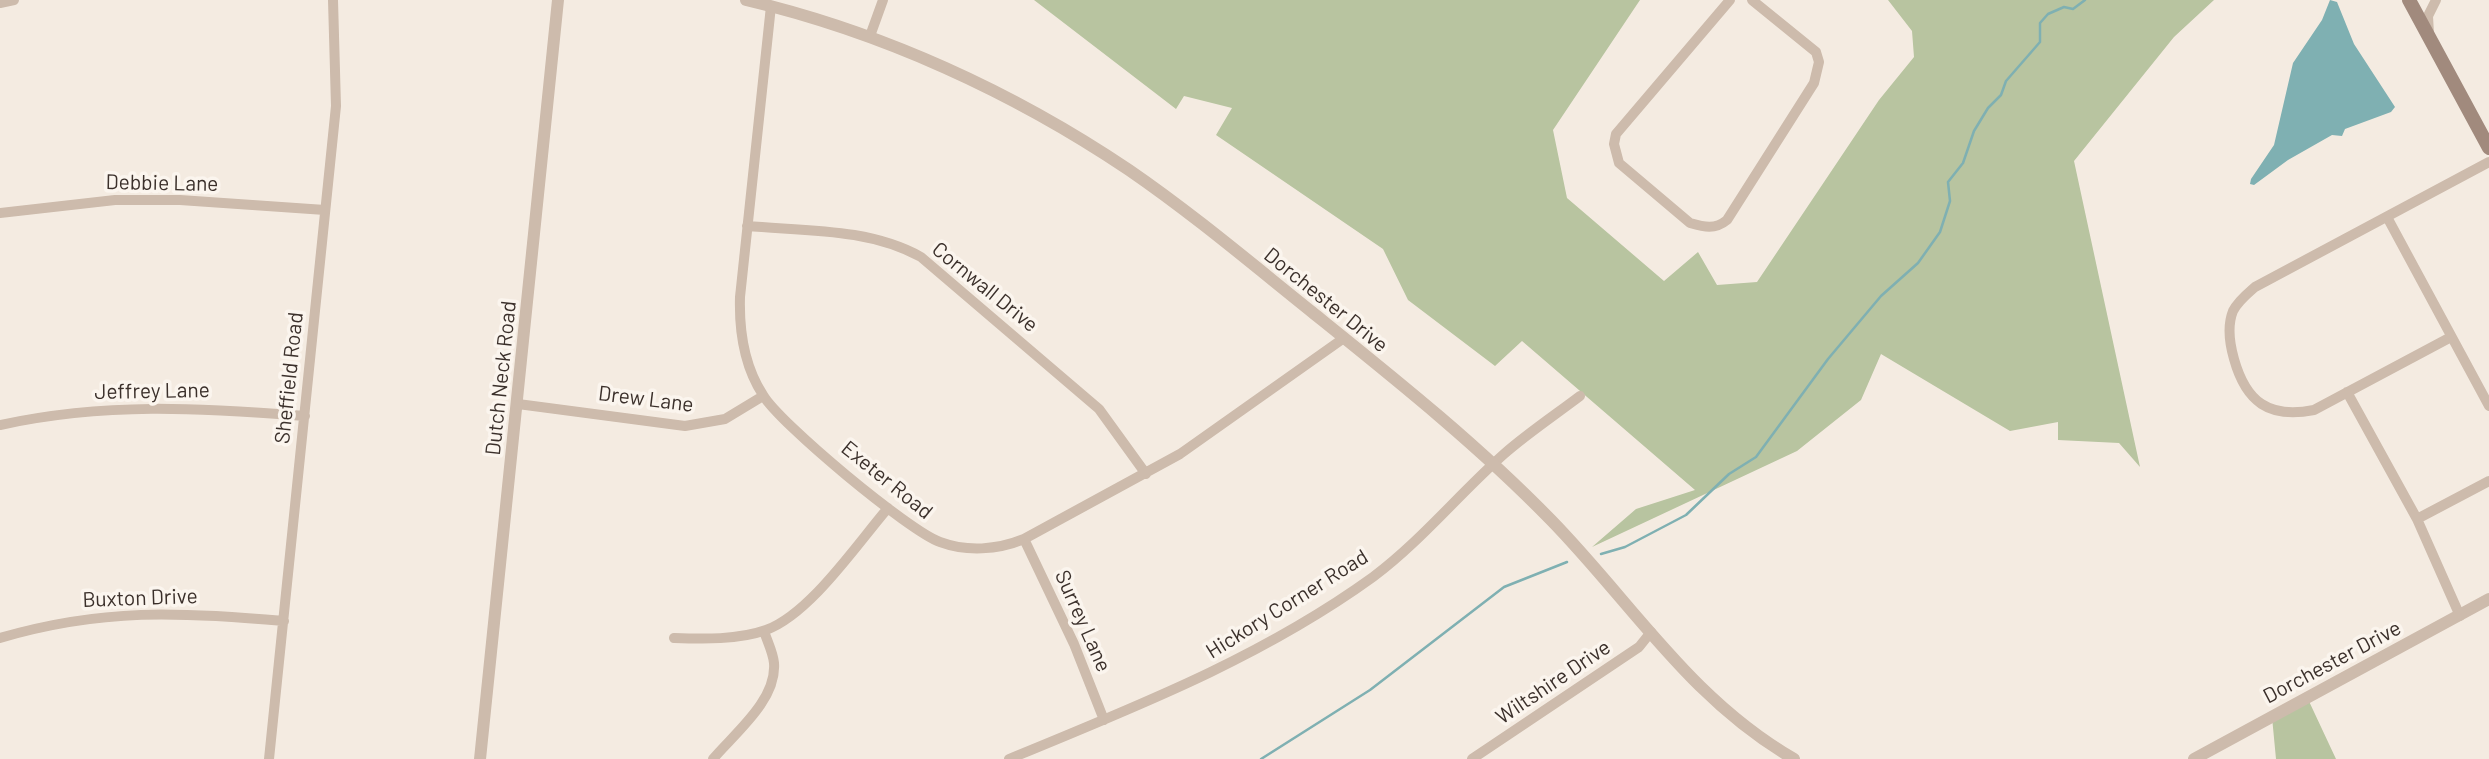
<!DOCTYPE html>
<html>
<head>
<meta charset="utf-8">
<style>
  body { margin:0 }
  canvas { display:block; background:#f4ebe1 }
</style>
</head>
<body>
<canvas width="2489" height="759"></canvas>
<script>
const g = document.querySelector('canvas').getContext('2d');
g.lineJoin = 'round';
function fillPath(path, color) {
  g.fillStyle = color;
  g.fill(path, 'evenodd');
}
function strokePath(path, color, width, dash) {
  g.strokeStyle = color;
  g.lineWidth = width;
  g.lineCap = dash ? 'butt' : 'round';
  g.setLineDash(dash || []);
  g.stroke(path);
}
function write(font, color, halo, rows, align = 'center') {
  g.font = font + ' Barlow,sans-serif';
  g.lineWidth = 7;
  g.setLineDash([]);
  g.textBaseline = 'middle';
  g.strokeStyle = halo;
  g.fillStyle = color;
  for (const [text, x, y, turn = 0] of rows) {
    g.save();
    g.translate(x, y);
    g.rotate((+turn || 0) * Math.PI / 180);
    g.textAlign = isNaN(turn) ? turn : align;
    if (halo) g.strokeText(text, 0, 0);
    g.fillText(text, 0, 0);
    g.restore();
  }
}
fillPath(new Path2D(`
  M1034,0H1640L1553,130L1567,198L1664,281L1698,252L1717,285L1757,282L1879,100L1914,57L1912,31L1888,0H2214L2174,37L2074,161L2140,467L2119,443L2058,440V422L2010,431L1881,354L1861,400L1797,451L1592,547L1636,509L1695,490L1522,341L1495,366L1408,300L1383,249L1216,135L1232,108L1184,96L1176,109Z
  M2307,697L2336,759H2276L2272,717Z`), '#b8c4a0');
fillPath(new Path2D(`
  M2330,0L2337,2L2354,44L2395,107L2391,112L2345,129L2342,136L2332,135L2288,160L2254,185L2250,184L2251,179L2274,145L2293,63L2322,20Z`), '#7fb0b2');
strokePath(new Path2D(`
  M1601,554L1625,547L1686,515L1729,474L1756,457L1828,359L1881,296L1918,263L1940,232L1950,201L1948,182L1963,163L1974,131L1988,108L2001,95L2006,81L2040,42V23L2048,14L2064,7L2073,9L2085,0
  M1261,759L1370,690L1504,587L1567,562`), '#7fb0b2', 2.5);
strokePath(new Path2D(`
  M1730,0L1616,134L1614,144L1619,163L1690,223C1704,227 1715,230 1727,220L1814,83L1819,62L1816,52L1752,0
  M0,3L14,0
  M771,6L740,297C739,332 744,366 763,395C779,423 909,531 940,542C967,552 997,550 1024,539L1180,454L1344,338
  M2429,34L2428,16L2436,0
  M870,36L883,0
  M0,213L115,200H180L325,210
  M2387,217L2489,406
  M747,226C805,231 869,228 921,257L1099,409L1146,474
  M2451,337L2314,410C2269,419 2246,402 2234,359C2230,345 2227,326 2233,311C2238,301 2247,294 2255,287L2489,162
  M2347,392L2417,519L2460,616
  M518,404L685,426L725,419L763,396
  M0,425C106,402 198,408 305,416
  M2417,519L2489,481
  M1024,539L1074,644L1104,720
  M0,638C102,608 180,612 284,621
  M674,638C703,639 738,640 766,630C810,614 857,544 888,508
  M269,759L336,106L333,0
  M713,759C735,733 777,700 774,663C773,652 767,641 764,631
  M1009,759C1135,707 1261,658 1373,577C1421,541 1459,494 1504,454C1528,433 1555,415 1580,396
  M1472,759L1639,647L1651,632`), '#cdbbac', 10);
strokePath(new Path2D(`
  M746,0C882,32 1013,92 1129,170C1193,214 1252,264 1312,312C1394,378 1477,444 1551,520C1632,603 1690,699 1794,759
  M480,759L558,0
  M2194,759L2489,599`), '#cdbbac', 12);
strokePath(new Path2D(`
  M2409,0L2489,148`), '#a18a7d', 14);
write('21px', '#3b302b', '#fbf5ee', [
  ["Debbie Lane",162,183,1],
  ["Cornwall Drive",985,287,39],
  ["Dorchester Drive",1326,300,39],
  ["Sheffield Road",289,378,-84],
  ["Dutch Neck Road",501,378,-84],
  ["Jeffrey Lane",152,391,-1],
  ["Drew Lane",646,399,7],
  ["Exeter Road",887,480,39],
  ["Buxton Drive",140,598,-2],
  ["Hickory Corner Road",1287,604,-32],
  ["Surrey Lane",1083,621,66],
  ["Dorchester Drive",2332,662,-28],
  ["Wiltshire Drive",1553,682,-34]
]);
</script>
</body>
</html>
